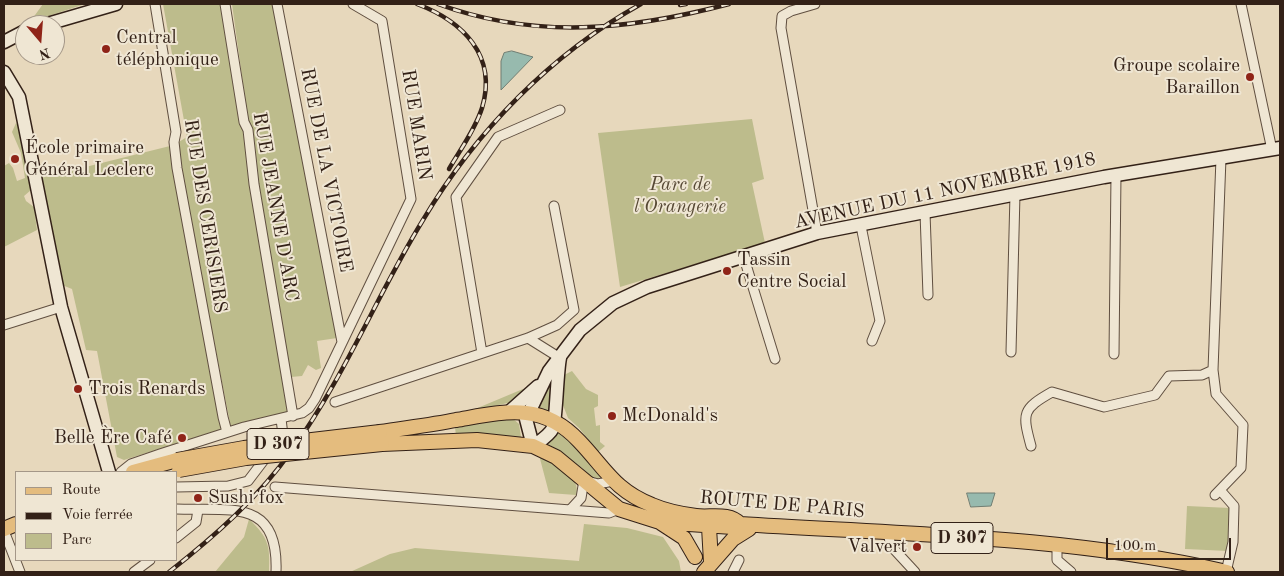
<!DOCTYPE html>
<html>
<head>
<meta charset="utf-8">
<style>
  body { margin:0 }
  #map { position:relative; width:1284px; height:576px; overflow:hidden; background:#e7d8bc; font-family:"Old Standard TT",serif }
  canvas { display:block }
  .frame { position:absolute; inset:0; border:5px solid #332117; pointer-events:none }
  .legend { position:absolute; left:15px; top:471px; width:162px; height:90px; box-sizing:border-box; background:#efe6d3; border:1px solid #a49788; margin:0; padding:6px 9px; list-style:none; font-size:15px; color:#332117 }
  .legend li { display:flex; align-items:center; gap:10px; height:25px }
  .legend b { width:25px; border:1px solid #a49788 }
  .north { position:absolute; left:15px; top:15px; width:50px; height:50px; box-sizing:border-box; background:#efe6d3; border:1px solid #a49788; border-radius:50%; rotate:162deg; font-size:14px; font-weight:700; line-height:20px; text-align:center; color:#332117 }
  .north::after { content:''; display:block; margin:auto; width:18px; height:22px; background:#8f2418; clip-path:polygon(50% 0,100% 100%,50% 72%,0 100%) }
  .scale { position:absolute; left:1106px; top:538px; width:125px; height:22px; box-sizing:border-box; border:2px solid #332117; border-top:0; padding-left:6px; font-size:15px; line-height:18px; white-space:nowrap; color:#332117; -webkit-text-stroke:4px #efe6d3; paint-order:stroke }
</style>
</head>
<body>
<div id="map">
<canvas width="1284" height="576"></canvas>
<div class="frame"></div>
<ul class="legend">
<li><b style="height:6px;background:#e4bc7e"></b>Route</li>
<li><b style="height:6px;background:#332117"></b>Voie ferrée</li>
<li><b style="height:14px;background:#bdbc8c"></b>Parc</li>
</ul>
<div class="north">N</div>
<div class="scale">100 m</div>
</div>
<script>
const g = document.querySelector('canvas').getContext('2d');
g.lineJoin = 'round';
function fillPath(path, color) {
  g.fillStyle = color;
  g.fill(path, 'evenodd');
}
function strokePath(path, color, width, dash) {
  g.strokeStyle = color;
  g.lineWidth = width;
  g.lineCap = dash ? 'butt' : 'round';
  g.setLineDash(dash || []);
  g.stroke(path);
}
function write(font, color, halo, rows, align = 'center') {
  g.font = font + ' "Old Standard TT",serif';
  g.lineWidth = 4;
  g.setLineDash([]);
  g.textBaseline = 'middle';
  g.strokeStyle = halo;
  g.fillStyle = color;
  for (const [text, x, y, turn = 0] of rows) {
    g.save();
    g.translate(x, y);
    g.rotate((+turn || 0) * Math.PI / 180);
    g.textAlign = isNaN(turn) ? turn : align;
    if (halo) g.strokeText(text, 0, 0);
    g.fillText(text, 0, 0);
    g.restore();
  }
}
fillPath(new Path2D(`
  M43,4H85L30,22Z
  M163,4H221L290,403L292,413L231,428L176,148L177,143L187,137Z
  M232,4H274L337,338L317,341L321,368L316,370L308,365L302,376L291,377L252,149Z
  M752,119L764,179L752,183L765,243L620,287L598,133Z
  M16,123L20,128L31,190L24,196L26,201L34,207L37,230L4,247V166L9,163L13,168L17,181L25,178L21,153L12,132Z
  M170,146L222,429L124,460L117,457L97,351L86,350L72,289L62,285L41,178Z
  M572,371L586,389L598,395V406L594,408L596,426L600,425V442L605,446L598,452L579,428L568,418L561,400L564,375Z
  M552,376L550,412L537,408Z
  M523,389L525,391L512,402L468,412Z
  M510,416L519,424L521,437L456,436L455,427Z
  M558,429L582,452L601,477L594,481L582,468L548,444Z
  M539,455C551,463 583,477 576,495L549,493Z
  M1187,506L1230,508L1228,551L1185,549Z
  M249,519C269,538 270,546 269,572H215L244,537Z
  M584,524L627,528L663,537L679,561L681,572H350L390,554L415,548L579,561Z`), '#bdbc8c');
const water = new Path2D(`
  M512,51L533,57L501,90V61L504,53Z
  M967,493H995L991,506L971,507Z`);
fillPath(water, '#97baae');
strokePath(water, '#6f7d72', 1);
const street = new Path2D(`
  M155,4L176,132L174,142L177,168L223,417L227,432
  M225,4L244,122L248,130L254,184L293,416
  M277,4L342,342
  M815,4L791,11L782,16L781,28L817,233
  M1241,4L1272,150
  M925,213L928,295
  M861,226L880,321L872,341
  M744,258L775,359
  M4,325L61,307
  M528,338L560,358
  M1011,352L1015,194
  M482,353L456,197L498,137L560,110
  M1114,354L1116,175
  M1213,370L1221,158
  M335,402L528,338L557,325L574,310L554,206
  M1031,446C1022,413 1022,409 1052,392L1104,407L1155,395L1169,376L1202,375L1213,370L1216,394L1243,425L1241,468L1215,495
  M121,472L131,464L160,454L244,427L302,413L309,408L315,399L411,199L382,21L353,4
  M176,487L228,486L248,481L283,435L281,419
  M275,487L609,513L619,509
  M1220,490L1234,506L1233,542L1226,572
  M176,509C231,511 279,498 276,572
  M570,510L581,498L584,480L598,484L613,481
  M4,531L20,572
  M888,533L891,546L915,572
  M176,538L196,522L198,510
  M1057,545V560L1071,572
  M134,572L150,560
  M733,572L739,560`);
const secondary = new Path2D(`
  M44,25L116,4
  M4,42L25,31
  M4,72L19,97L61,307L109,472
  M560,358C557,372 556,423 553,428C549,436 540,441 533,446L526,419L549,371L580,330L613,303L647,287L817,233L1104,177L1280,148
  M510,411L538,386`);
const primary = new Path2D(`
  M380,432C405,428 431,425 456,420C503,412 542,401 579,441C605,468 614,490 652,505C666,511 681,514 696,516C710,518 729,512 740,524C902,534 1068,536 1227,572
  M382,444L477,440L533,446L556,457L619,509L660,522L747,528
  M133,472L177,460
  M661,523L684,538L695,557
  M703,523L709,527L711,562
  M4,529L16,524
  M704,572L733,539L749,529`);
strokePath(street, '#604f40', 11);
strokePath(secondary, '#332117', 15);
strokePath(primary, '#332117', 16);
strokePath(street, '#efe6d3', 9);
strokePath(secondary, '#efe6d3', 12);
strokePath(primary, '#e4bc7e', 14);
const rail = new Path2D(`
  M417,4C462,21 498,55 482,108C475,130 460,150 449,169
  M438,4C536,40 630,30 729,4
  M680,5L686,4
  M169,572C215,536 259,497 292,450C344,378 377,295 423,220C476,131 551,54 641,4`);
strokePath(rail, '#332117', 4.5);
strokePath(rail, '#efe6d3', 2.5, [8]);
const primaryBridge = new Path2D(`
  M177,460L244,448L380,432
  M179,470L246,458L382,444`);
strokePath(primaryBridge, '#332117', 16, []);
strokePath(primaryBridge, '#e4bc7e', 14);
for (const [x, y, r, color] of [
  [106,49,5,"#8f2418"],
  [1250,77,5,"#8f2418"],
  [15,159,5,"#8f2418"],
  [727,271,5,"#8f2418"],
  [78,389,5,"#8f2418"],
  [612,416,5,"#8f2418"],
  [182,438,5,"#8f2418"],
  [198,498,5,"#8f2418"],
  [917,547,5,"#8f2418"]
]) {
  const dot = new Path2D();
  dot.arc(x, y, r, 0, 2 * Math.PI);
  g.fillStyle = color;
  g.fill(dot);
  strokePath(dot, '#efe6d3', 2);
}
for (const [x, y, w] of [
  [278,444,62],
  [962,538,62]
]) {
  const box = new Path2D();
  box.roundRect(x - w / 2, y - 15.5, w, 31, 4);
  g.fillStyle = '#efe6d3';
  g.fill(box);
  strokePath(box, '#332117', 1);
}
write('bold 18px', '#332117', null, [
  ["D 307",278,444],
  ["D 307",962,538]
]);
write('19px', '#332117', '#efe6d3', [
  ["Central",116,38],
  ["téléphonique",116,60],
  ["Groupe scolaire",1240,66,"right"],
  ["Baraillon",1240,88,"right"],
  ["École primaire",25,148],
  ["Général Leclerc",25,170],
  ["Tassin",737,260],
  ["Centre Social",737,282],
  ["Trois Renards",88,389],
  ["McDonald's",622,416],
  ["Belle Ère Café",172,438,"right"],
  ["Sushi fox",208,498],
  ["Valvert",907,547,"right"]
], 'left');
write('19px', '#332117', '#efe6d3', [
  ["RUE MARIN",416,125,81],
  ["RUE DE LA VICTOIRE",326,170,79],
  ["AVENUE DU 11 NOVEMBRE 1918",945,191,-12],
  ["RUE JEANNE D'ARC",275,207,80],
  ["RUE DES CERISIERS",205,216,81],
  ["ROUTE DE PARIS",782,505,5]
]);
write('italic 19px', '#564834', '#efe6d3', [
  ["Parc de",680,185],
  ["l'Orangerie",680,207]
]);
</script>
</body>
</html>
